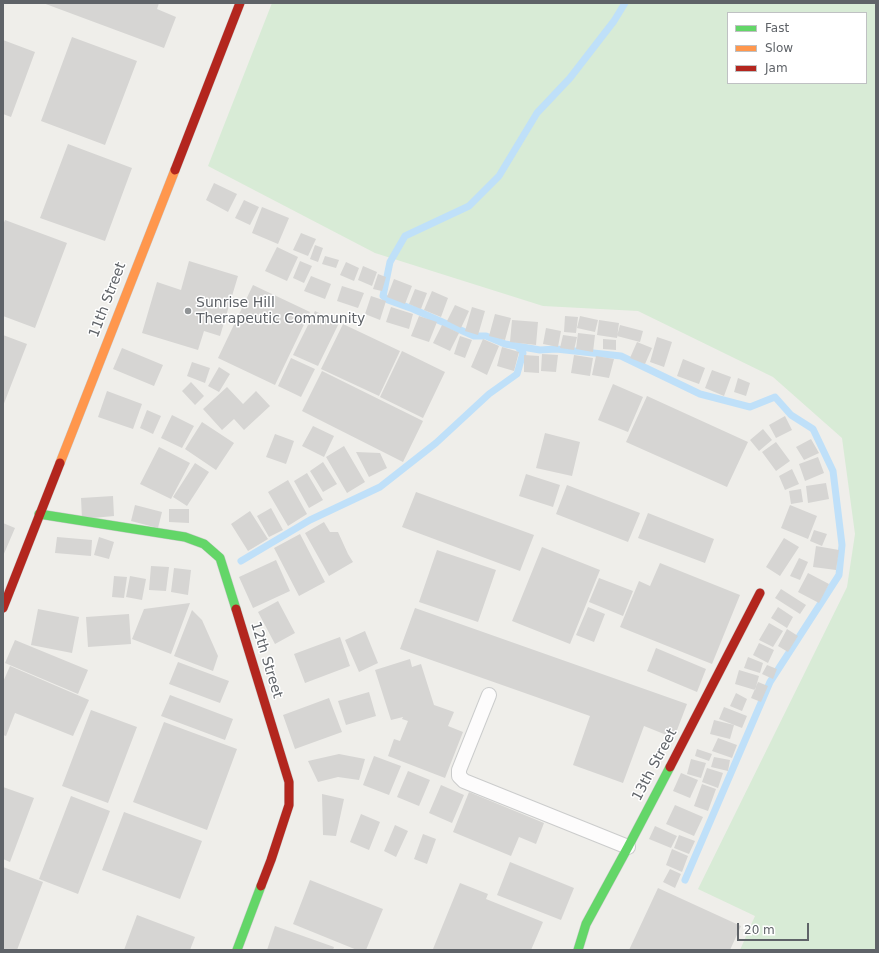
<!DOCTYPE html>
<html>
<head>
<meta charset="utf-8">
<style>
  body { margin:0 }
  #map { position:relative; width:879px; height:953px; overflow:hidden; background:#efeeea; font-family:"DejaVu Sans",sans-serif }
  canvas { display:block }
  .frame { position:absolute; inset:0; border:4px solid #5f6368; pointer-events:none }
  .legend { position:absolute; left:727px; top:12px; width:140px; height:72px; box-sizing:border-box; background:#fff; border:1px solid #bfc1c3; margin:0; padding:5px 7px; list-style:none; font-size:12px; color:#5f6368 }
  .legend li { display:flex; align-items:center; gap:8px; height:20px }
  .legend b { width:20px; border:1px solid #bfc1c3 }
  .scale { position:absolute; left:737px; top:923px; width:72px; height:18px; box-sizing:border-box; border:2px solid #5f6368; border-top:0; padding-left:5px; font-size:12px; line-height:14px; white-space:nowrap; color:#5f6368; -webkit-text-stroke:3px #fff; paint-order:stroke }
</style>
</head>
<body>
<div id="map">
<canvas width="879" height="953"></canvas>
<div class="frame"></div>
<ul class="legend">
<li><b style="height:5px;background:#63d668"></b>Fast</li>
<li><b style="height:5px;background:#ff974d"></b>Slow</li>
<li><b style="height:5px;background:#b3261e"></b>Jam</li>
</ul>
<div class="scale">20 m</div>
</div>
<script>
const g = document.querySelector('canvas').getContext('2d');
g.lineJoin = 'round';
function fillPath(path, color) {
  g.fillStyle = color;
  g.fill(path, 'evenodd');
}
function strokePath(path, color, width, dash) {
  g.strokeStyle = color;
  g.lineWidth = width;
  g.lineCap = dash ? 'butt' : 'round';
  g.setLineDash(dash || []);
  g.stroke(path);
}
function write(font, color, halo, rows, align = 'center') {
  g.font = font + ' "DejaVu Sans",sans-serif';
  g.lineWidth = 3;
  g.setLineDash([]);
  g.textBaseline = 'middle';
  g.strokeStyle = halo;
  g.fillStyle = color;
  for (const [text, x, y, turn = 0] of rows) {
    g.save();
    g.translate(x, y);
    g.rotate((+turn || 0) * Math.PI / 180);
    g.textAlign = isNaN(turn) ? turn : align;
    if (halo) g.strokeText(text, 0, 0);
    g.fillText(text, 0, 0);
    g.restore();
  }
}
fillPath(new Path2D(`
  M272,3H876V950H740L755,916L698,889L847,587L855,534L842,438L773,377L638,311L543,306L375,253L208,166ZM728,13H866V83H728Z`), '#d8ebd6');
strokePath(new Path2D(`
  M625,3L614,21L570,78L537,113L499,176L469,206L405,236L390,262L383,296L388,300L413,309L474,336H486L505,344L540,350L556,349L621,356L700,394L750,407L775,397L791,415L813,429L833,471L842,545L839,575L770,682L685,880
  M241,561L310,520L380,487L436,443L489,394L517,374L523,353L517,346`), '#bfe0f9', 7);
fillPath(new Path2D(`
  M43,3H159L157,9L176,17L164,48Z
  M72,37L137,61L105,145L41,121Z
  M3,40L35,52L11,117L3,114Z
  M68,144L132,168L105,241L40,218Z
  M214,183L237,194L228,212L206,200Z
  M244,200L259,207L250,225L235,218Z
  M262,207L289,218L278,244L252,233Z
  M5,220L67,243L35,328L3,316V225Z
  M301,233L316,239L308,256L293,250Z
  M315,245L323,248L318,262L310,259Z
  M277,247L298,257L287,281L265,271Z
  M325,256L339,260L336,268L322,264Z
  M189,261L238,276L220,336L204,331L198,350L142,333L157,282L181,290Z
  M300,261L312,266L304,283L293,278Z
  M346,262L359,268L354,281L340,275Z
  M363,266L377,272L372,286L358,280Z
  M378,274L386,277L382,291L373,289Z
  M311,276L331,284L325,299L304,291Z
  M394,279L412,286L405,304L387,297Z
  M253,285L310,312L275,385L218,358Z
  M342,286L364,293L358,308L337,301Z
  M415,289L427,293L421,309L409,304Z
  M432,291L448,298L441,317L424,310Z
  M371,296L386,301L380,320L365,314Z
  M455,305L469,311L461,328L447,321Z
  M391,307L413,314L409,329L386,322Z
  M472,307L485,311L478,335L465,331Z
  M315,311L339,323L318,366L293,355Z
  M495,314L511,318L505,340L489,336Z
  M419,316L437,322L429,342L411,336Z
  M565,316L578,317L576,333L564,332Z
  M580,316L598,320L595,332L577,328Z
  M512,320L538,322L536,345L510,342Z
  M599,320L619,323L617,338L597,335Z
  M343,324L400,351L379,396L321,369Z
  M442,325L459,333L450,351L433,343Z
  M620,325L643,331L640,342L617,336Z
  M546,328L561,331L558,347L543,344Z
  M578,333L595,335L593,352L576,349Z
  M3,335L27,344L3,406Z
  M563,335L577,337L574,350L560,348Z
  M460,336L472,340L465,358L454,354Z
  M657,337L672,342L664,367L650,362Z
  M483,339L499,346L487,375L471,367Z
  M603,339L616,340V350L603,349Z
  M637,342L652,348L645,364L630,358Z
  M502,347L519,352L514,371L497,366Z
  M122,348L163,365L154,386L113,369Z
  M402,351L445,372L423,418L380,397Z
  M542,354L558,355L556,372L541,371Z
  M524,355L539,356V373L524,372Z
  M574,355L593,358L590,376L571,373Z
  M596,356L614,359L609,378L592,375Z
  M291,358L315,369L301,397L278,386Z
  M683,359L705,368L699,384L677,376Z
  M192,362L210,368L205,383L187,376Z
  M219,367L230,374L219,392L208,386Z
  M712,370L731,377L724,396L705,388Z
  M322,371L423,421L403,462L302,411Z
  M738,378L750,383L746,396L734,392Z
  M191,382L204,396L195,405L182,391Z
  M613,384L643,397L628,432L598,420Z
  M227,387L243,404L256,391L270,406L244,430L234,419L222,430L203,409Z
  M107,391L142,404L133,429L98,417Z
  M647,396L748,442L727,487L626,442Z
  M147,410L161,416L153,434L140,428Z
  M172,415L194,426L182,448L161,438Z
  M785,416L792,430L776,438L769,425Z
  M202,422L234,443L216,470L185,449Z
  M313,426L334,436L324,457L302,446Z
  M763,429L772,440L759,451L750,440Z
  M545,433L580,442L572,476L536,468Z
  M275,434L294,441L286,464L266,457Z
  M811,439L819,453L804,460L796,447Z
  M776,442L790,461L776,471L762,452Z
  M344,446L365,482L347,493L326,457Z
  M159,447L190,463L171,499L140,484Z
  M356,452L380,453L387,468L369,477Z
  M818,457L824,473L805,481L799,464Z
  M323,462L337,484L323,492L310,471Z
  M195,463L209,472L187,506L173,497Z
  M792,469L799,484L785,490L779,476Z
  M307,473L323,500L309,508L294,481Z
  M526,474L560,485L553,507L519,496Z
  M288,480L307,514L288,526L268,492Z
  M826,483L829,499L808,503L806,486Z
  M567,485L640,513L628,542L556,514Z
  M801,489L803,502L791,504L789,491Z
  M416,492L534,535L520,571L402,527Z
  M113,496L114,516L82,519L81,498Z
  M135,505L162,512L158,528L131,521Z
  M790,505L817,516L808,539L781,528Z
  M271,508L283,530L269,537L257,516Z
  M169,509H189V523L169,522Z
  M250,511L268,539L248,551L231,524Z
  M648,513L714,539L705,563L638,538Z
  M324,522L330,532H338L348,554L353,562L329,576L305,533Z
  M3,523L15,528L3,556Z
  M814,530L827,534L822,546L810,541Z
  M300,534L325,582L299,596L274,548Z
  M57,537L92,540L91,556L55,553Z
  M99,537L114,542L109,559L94,555Z
  M784,538L799,547L780,576L766,567Z
  M816,546L839,550L836,570L813,567Z
  M542,547L600,570L570,644L512,621Z
  M437,550L496,570L478,622L419,602Z
  M799,558L808,562L800,580L790,576Z
  M276,560L290,591L253,608L239,577Z
  M660,563L740,595L712,664L620,627L639,581L650,586Z
  M151,566L169,567L166,591L149,590Z
  M174,568L191,570L188,595L171,592Z
  M808,573L829,584L819,603L798,592Z
  M114,576L127,577L124,598L112,597Z
  M130,576L146,579L142,600L126,597Z
  M599,578L633,591L623,616L589,602Z
  M781,589L806,605L800,614L775,598Z
  M278,601L295,633L275,644L258,612Z
  M190,603L171,654L132,639L144,609Z
  M588,607L605,614L594,642L576,635Z
  M778,607L793,617L787,628L771,618Z
  M415,608L687,704L674,738L644,726L623,783L573,765L590,716L400,649Z
  M38,609L79,617L72,653L31,645Z
  M192,610L202,620L218,656L213,671L174,656Z
  M129,614L131,644L88,647L86,617Z
  M769,623L783,631L773,647L759,640Z
  M787,629L798,636L788,652L778,646Z
  M365,631L378,663L359,672L345,640Z
  M340,637L350,666L305,683L294,654Z
  M15,640L88,670L78,694L5,663Z
  M759,643L774,650L768,663L753,655Z
  M656,648L706,669L697,692L647,671Z
  M748,657L763,663L760,673L744,668Z
  M410,659L412,667L421,664L434,705L454,712L448,726L463,732L445,778L388,756L394,739L400,741L408,721L402,719L403,717L391,720L375,670Z
  M178,662L229,681L220,703L169,684Z
  M767,665L777,669L773,679L762,674Z
  M10,666L89,700L73,736L15,713L6,736L3,735V682Z
  M739,670L759,676L755,690L735,684Z
  M758,682L768,686L761,702L751,698Z
  M369,692L376,716L346,725L338,701Z
  M736,693L747,699L742,711L730,706Z
  M170,695L233,719L225,740L161,716Z
  M329,698L342,732L295,749L283,715Z
  M724,707L747,716L742,728L719,719Z
  M91,710L137,727L108,803L62,786Z
  M714,720L734,725L730,739L710,734Z
  M164,722L237,749L207,830L133,802Z
  M718,738L737,745L732,758L712,751Z
  M697,749L712,754L709,761L695,756Z
  M339,754L365,759L359,780L338,777L318,782L308,761Z
  M374,756L401,766L389,795L363,785Z
  M714,757L730,760L728,771L711,767Z
  M691,759L706,763L701,778L687,774Z
  M707,768L723,773L718,788L702,782Z
  M408,771L430,780L419,806L397,797Z
  M681,773L698,780L690,798L673,791Z
  M702,784L716,789L708,811L694,806Z
  M441,785L464,795L452,823L429,813Z
  M3,787L34,798L10,862L3,859Z
  M469,792L544,823L536,844L519,837L511,856L453,832Z
  M322,794L344,799L336,836L323,835Z
  M71,796L110,811L78,894L39,879Z
  M675,805L703,817L694,836L666,824Z
  M124,812L202,841L180,899L102,870Z
  M361,814L380,822L369,850L350,842Z
  M395,825L408,831L396,857L384,851Z
  M655,826L677,836L671,848L649,839Z
  M423,834L436,839L427,864L414,859Z
  M679,835L695,841L689,854L674,848Z
  M672,849L688,856L682,872L666,865Z
  M510,862L574,888L561,920L497,895Z
  M3,867L43,882L17,950H5L3,949Z
  M670,869L681,874L675,888L663,882Z
  M310,880L383,909L366,950H357L293,924Z
  M460,883L488,894L486,899L543,922L531,950H435L433,949Z
  M658,888L741,926L730,950H629Z
  M137,915L195,937L190,950H124Z
  M275,926L334,947L333,950H267Z`), '#d6d5d3');
const lane = new Path2D(`
  M489,695L459,770V776L464,781L628,847`);
const fast = new Path2D(`
  M39,514L185,537L204,544L220,558L236,609
  M237,950L261,886
  M578,950L586,924L628,847L670,767`);
const slow = new Path2D(`
  M60,463L175,170`);
const jam = new Path2D(`
  M175,170L240,3
  M3,608L60,463
  M236,609L289,782V805L271,860L261,886
  M670,767L760,593`);
strokePath(lane, '#cbcccc', 16);
strokePath(fast, '#cacacb', 10);
strokePath(slow, '#cacacb', 10);
strokePath(jam, '#cacacb', 10);
strokePath(lane, '#fdfcfc', 14);
strokePath(fast, '#63d668', 9);
strokePath(slow, '#ff974d', 9);
strokePath(jam, '#b3261e', 9);
for (const [x, y, r, color] of [
  [188,311,4,"#919496"]
]) {
  const dot = new Path2D();
  dot.arc(x, y, r, 0, 2 * Math.PI);
  g.fillStyle = color;
  g.fill(dot);
  strokePath(dot, '#fff', 1.5);
}
write('14px', '#5f6368', '#fff', [
  ["11th Street",108,300,-69],
  ["12th Street",266,660,73],
  ["13th Street",655,765,-62]
]);
write('14px', '#5f6368', '#fff', [
  ["Sunrise Hill",196,303],
  ["Therapeutic Community",196,319]
], 'left');
</script>
</body>
</html>
